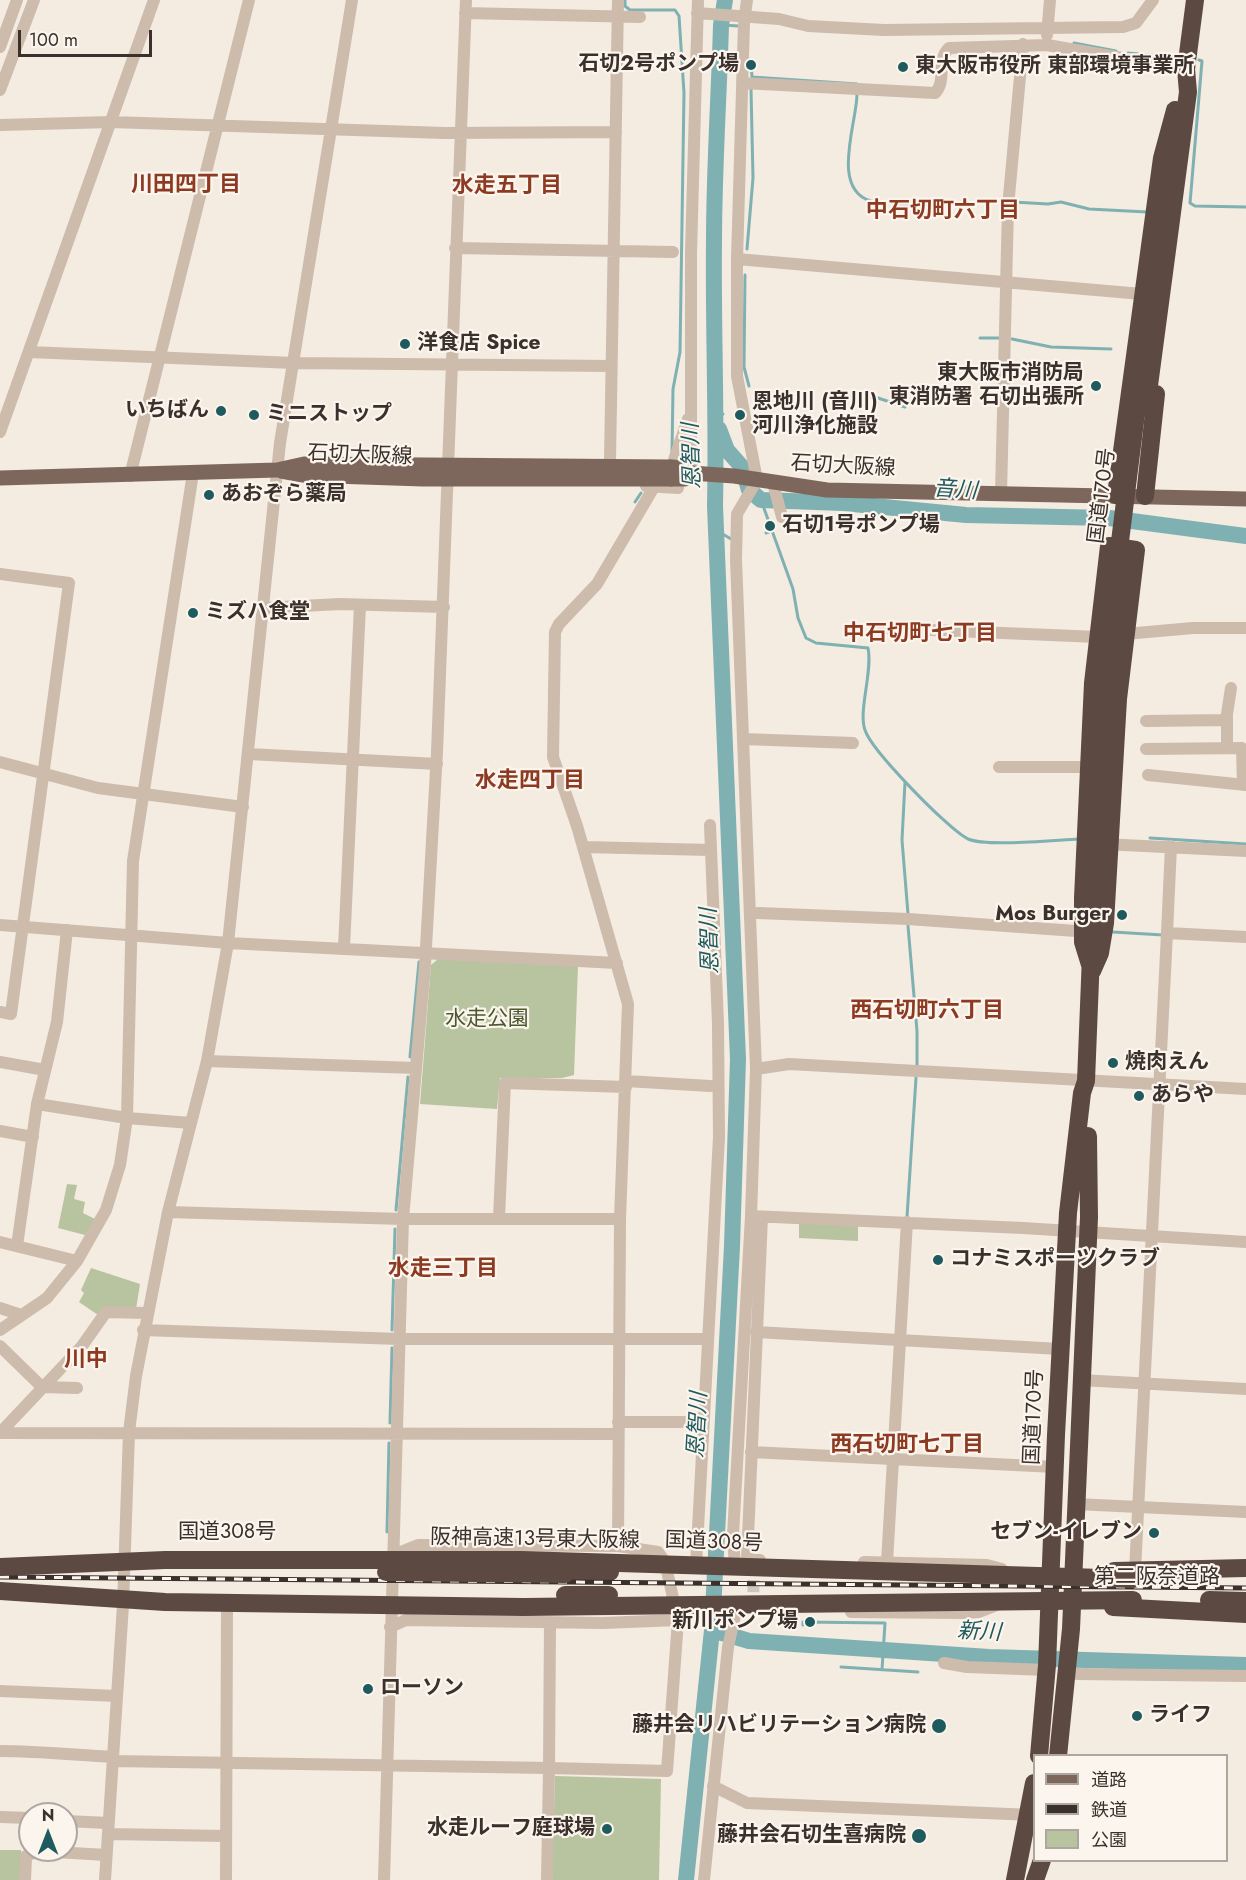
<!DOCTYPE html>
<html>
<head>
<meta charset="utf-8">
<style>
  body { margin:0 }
  #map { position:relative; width:1246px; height:1880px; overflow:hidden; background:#f4ebe1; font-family:Jost,"Noto Sans JP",sans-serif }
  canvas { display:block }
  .legend { position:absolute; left:1033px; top:1754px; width:195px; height:108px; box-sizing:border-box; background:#fbf5ee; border:2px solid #aea6a0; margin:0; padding:8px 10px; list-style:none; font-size:18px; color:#3b302b }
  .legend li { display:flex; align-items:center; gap:12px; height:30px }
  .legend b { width:30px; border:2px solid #aea6a0 }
  .north { position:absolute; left:18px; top:1802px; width:60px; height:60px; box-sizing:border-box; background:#fbf5ee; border:2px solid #aea6a0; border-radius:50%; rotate:0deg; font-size:16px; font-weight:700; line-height:24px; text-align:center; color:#3b302b }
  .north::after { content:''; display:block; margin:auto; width:21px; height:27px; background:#1f5a5e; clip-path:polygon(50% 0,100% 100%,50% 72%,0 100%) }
  .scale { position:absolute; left:18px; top:30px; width:134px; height:27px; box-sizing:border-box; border:3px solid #3b302b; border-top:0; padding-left:8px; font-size:18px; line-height:21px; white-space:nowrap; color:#3b302b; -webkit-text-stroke:4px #fbf5ee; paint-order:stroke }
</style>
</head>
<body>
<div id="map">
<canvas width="1246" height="1880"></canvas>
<ul class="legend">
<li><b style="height:8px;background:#7d675c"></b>道路</li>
<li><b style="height:8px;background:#3b302b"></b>鉄道</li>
<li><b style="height:16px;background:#b8c4a0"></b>公園</li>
</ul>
<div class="north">N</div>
<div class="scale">100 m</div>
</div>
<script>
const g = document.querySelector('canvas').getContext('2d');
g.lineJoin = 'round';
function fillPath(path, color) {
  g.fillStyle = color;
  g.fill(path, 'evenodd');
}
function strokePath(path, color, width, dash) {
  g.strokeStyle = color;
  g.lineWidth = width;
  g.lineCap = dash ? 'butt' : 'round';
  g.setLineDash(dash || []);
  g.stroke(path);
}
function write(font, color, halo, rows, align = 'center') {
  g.font = font + ' Jost,"Noto Sans JP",sans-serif';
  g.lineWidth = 4.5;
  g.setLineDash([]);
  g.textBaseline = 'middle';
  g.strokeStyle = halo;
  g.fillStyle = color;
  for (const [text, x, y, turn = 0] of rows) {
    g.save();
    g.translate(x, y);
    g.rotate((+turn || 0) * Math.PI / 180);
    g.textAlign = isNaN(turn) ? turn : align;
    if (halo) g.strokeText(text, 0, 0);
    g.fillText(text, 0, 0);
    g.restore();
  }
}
fillPath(new Path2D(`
  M438,959L578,966L574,1075L562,1078H500L497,1109L420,1104L431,965Z
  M67,1184L77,1185L74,1199L85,1202L83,1213L95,1219L85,1235L58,1228Z
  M799,1222L858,1225V1241L799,1238Z
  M91,1268L140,1284L136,1309L98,1315L79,1302L84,1293L81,1290Z
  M555,1776L661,1779L659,1880H552Z
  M0,1850H21V1880H0Z`), '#b8c4a0');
strokePath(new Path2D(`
  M625,0V6L630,10H675L679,16L684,93L680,352L673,389L672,452
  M721,25L739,26
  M1074,43L1116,51
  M1128,53L1162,56
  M1199,60L1202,61L1190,203L1195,206L1246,207
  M720,61L738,62
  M745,62H751L752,77L857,84
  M857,94C857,123 830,189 871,201L939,208
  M1013,202L1048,204L1061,202L1089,209L1147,212
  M747,249L753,178L751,89
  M745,275L744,367L749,386
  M980,338H1001
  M1012,339L1051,347L1111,349
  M832,395L878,398L905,407
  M714,414H723
  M764,495L769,501
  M761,500L793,589L798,618L806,638L816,643L868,648C873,671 858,711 865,730C871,750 949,830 968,839C987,847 1055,840 1078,839
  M635,502L641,493
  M716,530L731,539
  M766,533L771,531
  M905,782L902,840L908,914
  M1150,838L1246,844
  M908,926L917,1031V1066
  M1113,932L1163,935
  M410,1057L419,962
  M396,1210L408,1077
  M907,1217L916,1078
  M392,1330L395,1229
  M390,1423L392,1348
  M387,1532L389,1443
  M803,1625V1622L885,1623L882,1670
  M802,1644V1639
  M841,1667L918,1672`), '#7fb0b2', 3);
strokePath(new Path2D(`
  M719,429L727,450L742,467L749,490L761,500L843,503L966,515L1109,518L1246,536
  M712,1630L749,1641L989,1657L1246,1665
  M686,1880L712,1630L732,1246L738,1059L715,506C717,418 713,329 714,241C714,169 719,97 721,25L725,0`), '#7fb0b2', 16);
strokePath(new Path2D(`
  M753,1610L754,1561`), '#cfc6bd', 12, [12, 6]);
strokePath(new Path2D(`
  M747,0L744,23L737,259V376L757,480L737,514L736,560L756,1069L751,1216L1023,1228L1246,1242
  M465,13L640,17
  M697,13L779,19L808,26L884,30L1123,27L1136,23L1153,0
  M1047,35L1050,0
  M0,47L17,0
  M742,83L935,93C947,82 936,60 949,48L1047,45L1186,69
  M0,90L34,0
  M0,125L111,122L445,133L616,132
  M455,248L673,252
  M737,259L1142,294
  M29,352L294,363L611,366
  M0,432L154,0
  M610,460L618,0
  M674,460L688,419
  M691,473V253L698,0
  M130,476L249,0
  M773,483L782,517
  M646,486L678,488V472
  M1001,494L1008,207L1023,44
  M0,574L69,583L11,1014L0,1012
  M263,608L340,604L444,607
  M883,628L1098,637
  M1125,634L1193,628H1246
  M1146,721L1227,720
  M743,739L853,743
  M1227,748V714L1231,688
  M1146,749L1242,748L1243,785
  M249,754L437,764
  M0,762L98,788L243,807
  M999,767H1088
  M1148,775L1246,785
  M1103,844L1246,851
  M1171,846L1167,933L1246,937
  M583,847L711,850
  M758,913L908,919L1090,932
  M0,925L228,943L617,963
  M344,948L360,605
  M207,1061L416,1068
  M0,1062L45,1070
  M756,1069L789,1064L1246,1089
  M626,1081L710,1086
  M37,1104L57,1022L67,930
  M0,1131L33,1137
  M168,1212L403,1219H620
  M499,1218L505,1083L626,1087
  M0,1242L77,1261
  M17,1246L37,1104L127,1118L191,1123
  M0,1308L21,1315
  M0,1330L47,1298L77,1261L106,1210L120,1165L127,1118L133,861L193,473
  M143,1330L399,1339H704
  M756,1332L1060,1349
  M0,1346L42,1387L77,1388
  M1080,1380L1246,1389
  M618,1422H703
  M0,1433L618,1434
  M0,1433L82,1346L106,1312L146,1313
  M751,1452L1055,1467
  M1075,1504L1246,1512
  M618,1546L620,1219L628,1004L577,826L553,757L555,632L559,624L597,584L654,487
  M393,1555L418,1545L618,1546L658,1552L665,1562L678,1620L667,1771L549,1768L547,1880
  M760,1560H747L762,1217
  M864,1562L987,1565L1002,1569
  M887,1562L907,1222
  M696,1566L719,1137L718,1024L710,825
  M735,1567L733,1535L751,1216
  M1135,1571L1167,933
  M851,1612L964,1613L979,1612L997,1605
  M390,1627L406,1620L603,1623L678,1620
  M944,1663L967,1667L1047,1670
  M1077,1674L1246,1676
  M0,1691L117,1696
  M0,1751C38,1751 75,1755 113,1757
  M113,1761L549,1768L550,1622
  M713,1786L747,1803L1033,1815
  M0,1817L30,1818
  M66,1821L108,1823
  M108,1834L226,1836
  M25,1880L26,1856L39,1851L106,1855
  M105,1880L123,1605L129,1432L136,1376L168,1212L207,1061L228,943L280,443L352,0
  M226,1880L227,1609
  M384,1880L403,1219L425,965L437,752L466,0
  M704,1880L728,1647L737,1606`), '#cdbbac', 12);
strokePath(new Path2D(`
  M685,468L691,473L734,476L827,490L1246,499
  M281,471L303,475L423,479H671
  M0,478L277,470L304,464L671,467`), '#7d675c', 15);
strokePath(new Path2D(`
  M1146,408L1188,92L1186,69L1195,0
  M1116,495L1162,158L1175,110
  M1145,496L1156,394
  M1109,546L1136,550L1118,699L1105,923L1100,953L1092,971L1083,942V898L1093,683Z
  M1114,1571L1246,1568
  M565,1574L610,1572
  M565,1595H609
  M1209,1600L1246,1601
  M1113,1607L1246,1614
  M1039,1756L1047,1665L1056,1435L1068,1213L1082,1093L1086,1081L1100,729L1112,605
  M1058,1756L1071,1629L1089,1217L1088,1136
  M1015,1880L1034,1783
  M1035,1880L1042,1860`), '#5c4a42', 18);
const rail = new Path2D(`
  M0,1577L1246,1588`);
strokePath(rail, '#3b302b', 5);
strokePath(rail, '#fbf5ee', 3, [9]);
strokePath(new Path2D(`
  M671,467L685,468
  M671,479H685`), '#7d675c', 15);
strokePath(new Path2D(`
  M1112,605L1137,406
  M0,1567L165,1560H522L1134,1579
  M386,1572L565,1574
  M0,1591L165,1602L523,1607L1133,1600`), '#5c4a42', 18);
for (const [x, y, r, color] of [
  [751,65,6,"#1f5a5e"],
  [903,67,6,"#1f5a5e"],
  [405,344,6,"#1f5a5e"],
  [1096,386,6,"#1f5a5e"],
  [221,411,6,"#1f5a5e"],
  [254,415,6,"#1f5a5e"],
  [740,415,6,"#1f5a5e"],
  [209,495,6,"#1f5a5e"],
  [770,526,6,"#1f5a5e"],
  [193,613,6,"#1f5a5e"],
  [1122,915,6,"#1f5a5e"],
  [1113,1063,6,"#1f5a5e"],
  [1139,1096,6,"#1f5a5e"],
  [938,1260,6,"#1f5a5e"],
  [1154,1533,6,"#1f5a5e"],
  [810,1622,6,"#1f5a5e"],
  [368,1689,6,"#1f5a5e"],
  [1137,1716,6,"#1f5a5e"],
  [939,1726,8,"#1f5a5e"],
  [607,1829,6,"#1f5a5e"],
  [919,1836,8,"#1f5a5e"]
]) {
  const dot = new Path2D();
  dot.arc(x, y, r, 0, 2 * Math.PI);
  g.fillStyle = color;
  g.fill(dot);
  strokePath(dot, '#fbf5ee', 2);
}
write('bold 21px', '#3b302b', '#fbf5ee', [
  ["石切2号ポンプ場",739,65,"right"],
  ["東大阪市役所 東部環境事業所",915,67],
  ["洋食店 Spice",417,344],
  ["東大阪市消防局",1084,374,"right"],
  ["東消防署 石切出張所",1084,398,"right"],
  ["恩地川 (音川)",752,403],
  ["河川浄化施設",752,427],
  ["いちばん",209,411,"right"],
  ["ミニストップ",266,415],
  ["あおぞら薬局",221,495],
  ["石切1号ポンプ場",782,526],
  ["ミズハ食堂",205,613],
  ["Mos Burger",1110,915,"right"],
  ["焼肉えん",1125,1063],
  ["あらや",1151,1096],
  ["コナミスポーツクラブ",950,1260],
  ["セブン-イレブン",1142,1533,"right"],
  ["新川ポンプ場",798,1622,"right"],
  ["ローソン",380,1689],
  ["ライフ",1149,1716],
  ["藤井会リハビリテーション病院",926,1726,"right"],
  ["水走ルーフ庭球場",595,1829,"right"],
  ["藤井会石切生喜病院",906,1836,"right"]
], 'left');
write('21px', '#3b302b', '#fbf5ee', [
  ["石切大阪線",360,456,2],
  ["石切大阪線",843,467,3],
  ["国道170号",1103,496,-83],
  ["国道170号",1035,1417,-88],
  ["国道308号",227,1533],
  ["阪神高速13号東大阪線",535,1540,1],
  ["国道308号",714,1543,2],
  ["第二阪奈道路",1157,1578]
]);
write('21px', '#4a5a2e', '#fbf5ee', [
  ["水走公園",487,1020]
]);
write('bold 22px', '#8c3b22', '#fbf5ee', [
  ["川田四丁目",186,186],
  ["水走五丁目",507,187],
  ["中石切町六丁目",943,212],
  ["中石切町七丁目",920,635],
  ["水走四丁目",530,782],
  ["西石切町六丁目",927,1012],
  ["水走三丁目",443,1270],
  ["川中",86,1361],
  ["西石切町七丁目",907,1446]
]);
write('italic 22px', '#1f5a5e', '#fbf5ee', [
  ["恩智川",693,456,-92],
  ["音川",955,491,4],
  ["恩智川",711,941,-92],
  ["恩智川",699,1425,-87],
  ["新川",979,1633,3]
]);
</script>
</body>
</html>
